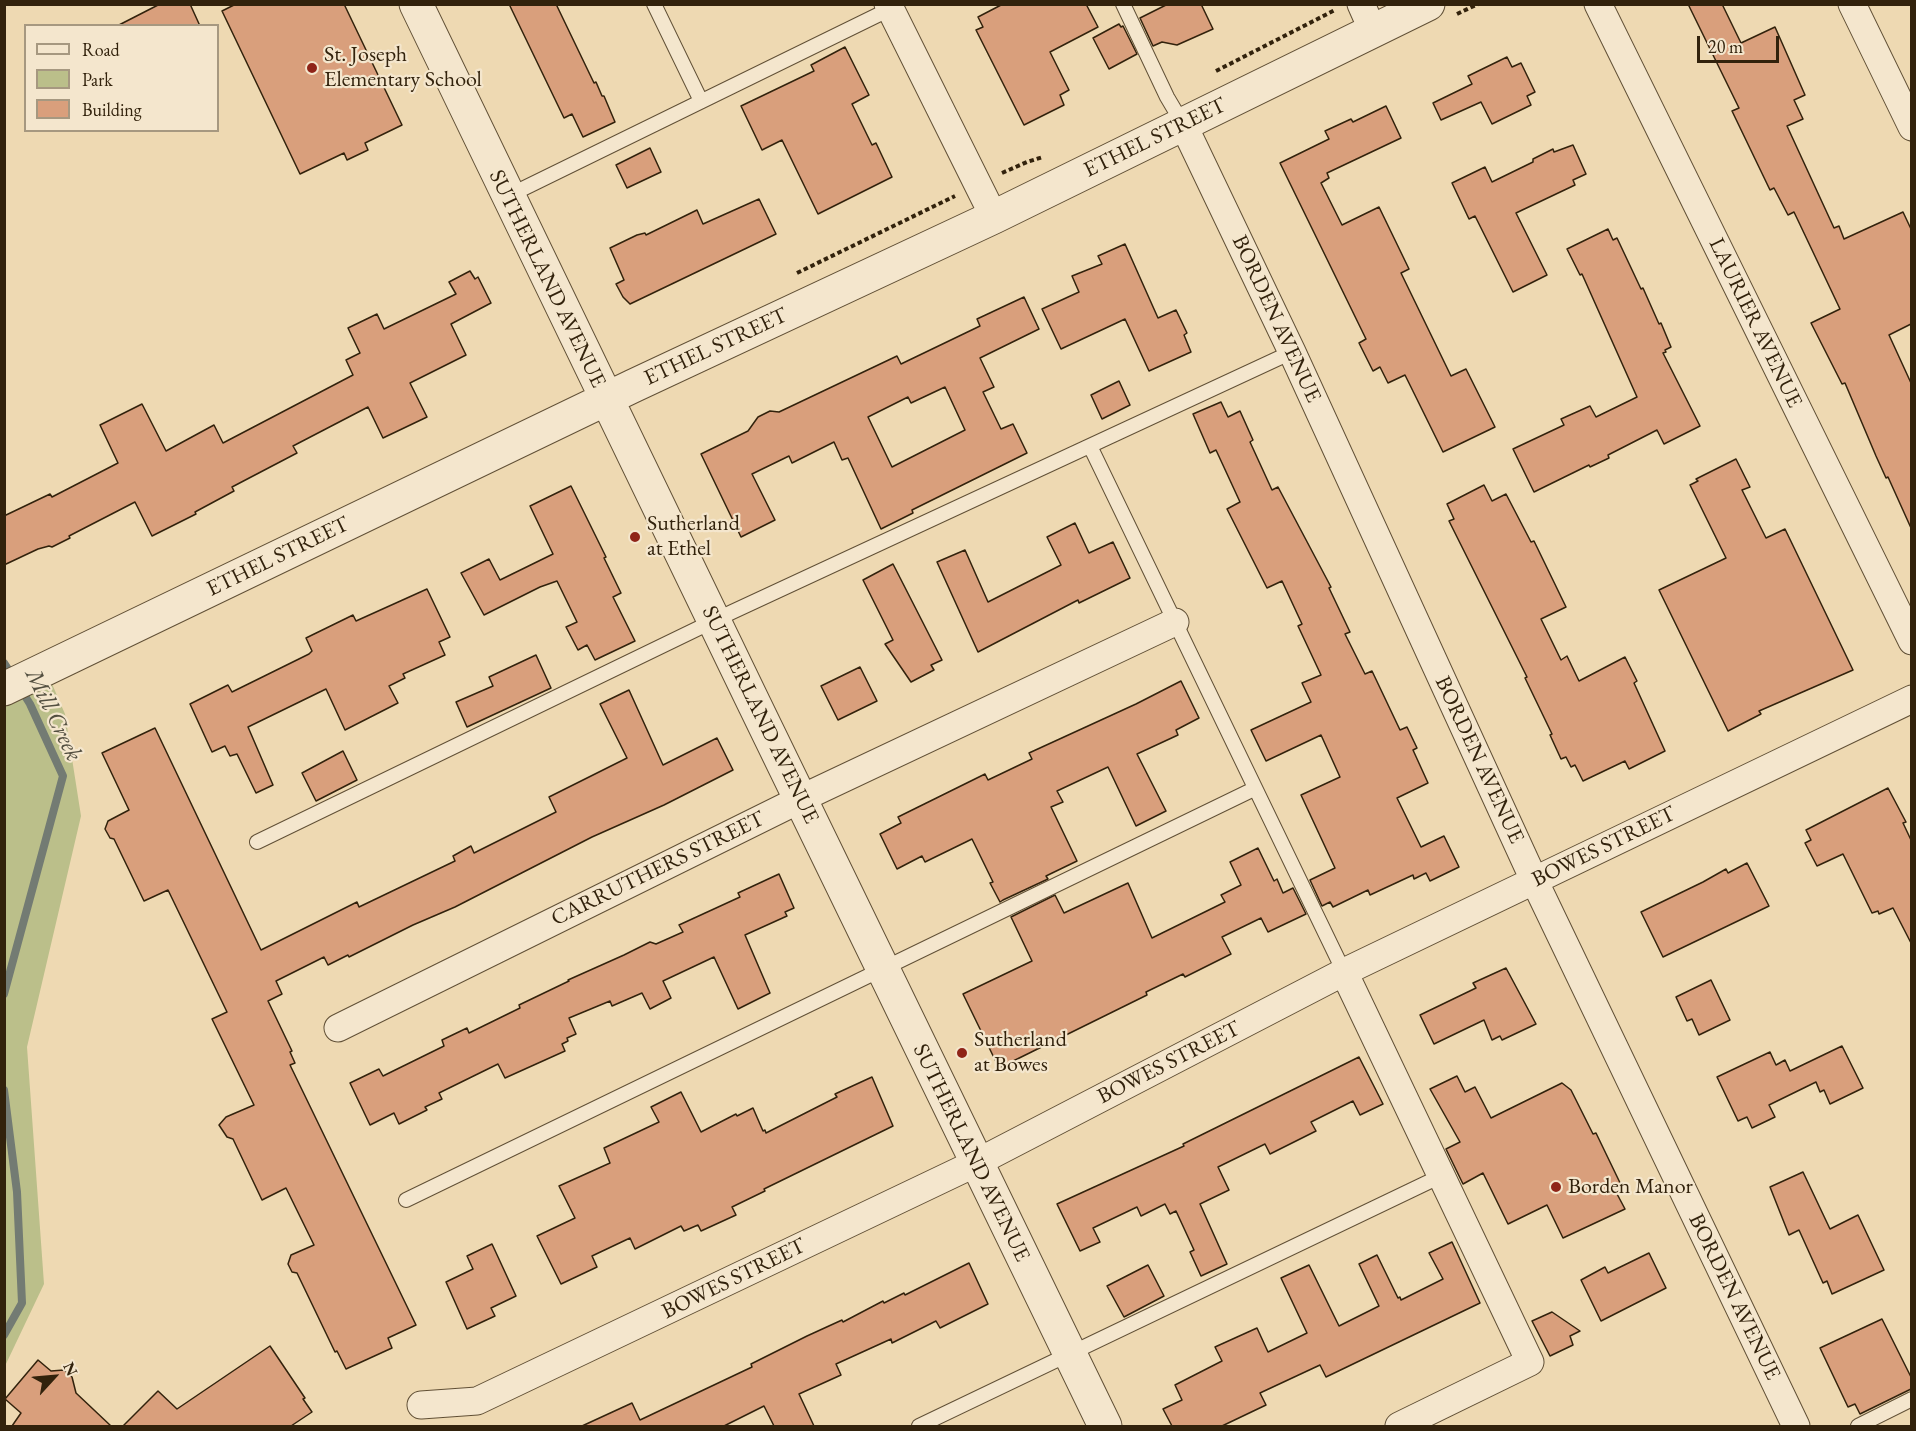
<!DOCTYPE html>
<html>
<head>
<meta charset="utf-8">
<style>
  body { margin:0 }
  #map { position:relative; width:1916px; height:1431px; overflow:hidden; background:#eed9b2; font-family:"EB Garamond",serif }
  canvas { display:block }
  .frame { position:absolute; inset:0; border:6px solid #32220c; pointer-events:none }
  .legend { position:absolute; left:24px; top:24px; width:195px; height:108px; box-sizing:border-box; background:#f4e6cd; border:2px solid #a69880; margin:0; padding:8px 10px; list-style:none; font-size:18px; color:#32220c }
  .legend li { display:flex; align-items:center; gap:12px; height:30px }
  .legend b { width:30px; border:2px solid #a69880 }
  .north { position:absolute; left:24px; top:1347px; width:60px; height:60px; -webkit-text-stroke:4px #f4e6cd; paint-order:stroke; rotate:64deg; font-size:16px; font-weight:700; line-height:24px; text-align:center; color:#32220c }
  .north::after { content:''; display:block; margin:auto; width:21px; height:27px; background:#32220c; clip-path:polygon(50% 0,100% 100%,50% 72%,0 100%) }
  .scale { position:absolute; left:1697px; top:36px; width:82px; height:27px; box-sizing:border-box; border:3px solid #32220c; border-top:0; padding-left:8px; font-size:18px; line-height:21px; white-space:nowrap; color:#32220c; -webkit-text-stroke:4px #f4e6cd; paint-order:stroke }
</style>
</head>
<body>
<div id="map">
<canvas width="1916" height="1431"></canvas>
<div class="frame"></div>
<ul class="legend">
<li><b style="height:8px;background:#f4e6cd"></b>Road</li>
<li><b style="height:16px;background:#bbbf8a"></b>Park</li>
<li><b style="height:16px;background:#d99f7c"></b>Building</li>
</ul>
<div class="north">N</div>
<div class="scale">20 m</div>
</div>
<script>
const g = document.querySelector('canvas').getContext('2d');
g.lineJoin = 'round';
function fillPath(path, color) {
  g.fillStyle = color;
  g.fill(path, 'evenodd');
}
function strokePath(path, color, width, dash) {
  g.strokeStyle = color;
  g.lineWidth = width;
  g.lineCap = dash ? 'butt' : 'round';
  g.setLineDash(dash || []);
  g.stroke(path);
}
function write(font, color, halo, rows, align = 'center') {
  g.font = font + ' "EB Garamond",serif';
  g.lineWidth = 4.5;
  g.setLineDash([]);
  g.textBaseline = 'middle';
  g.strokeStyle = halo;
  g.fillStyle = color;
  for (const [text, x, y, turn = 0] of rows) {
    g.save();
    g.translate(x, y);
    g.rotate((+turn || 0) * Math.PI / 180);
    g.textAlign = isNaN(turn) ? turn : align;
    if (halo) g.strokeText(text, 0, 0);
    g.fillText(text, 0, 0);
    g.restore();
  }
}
fillPath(new Path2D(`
  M49,677L65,714L81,816L27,1047L44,1284L5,1366V700Z`), '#bbbf8a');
strokePath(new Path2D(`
  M4,663L13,677
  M4,994L63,776L30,704L20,688
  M4,1090L17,1192L22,1303L4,1335`), '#737b73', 8);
const building = new Path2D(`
  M160,4H190L200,26H117Z
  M236,4H344L402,125L365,143L368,150L347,160L344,153L300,174L222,11Z
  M509,4H556L594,83L596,82L602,96H604L615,122L583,137L572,114L564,118Z
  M1003,4H1086L1098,27L1050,52L1069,90L1060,95L1064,105L1024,125L976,30L983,27L978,17Z
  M1168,4H1201L1213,29L1177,45L1162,42L1153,46L1140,18Z
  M1688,4H1722L1741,43L1775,27L1805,95L1794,100L1803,119L1787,126L1834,228L1839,226L1844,239L1903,212L1911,229V324L1889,335L1911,383V528L1888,477L1886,478L1876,456L1845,383L1842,384L1811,323L1840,309L1794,212L1788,215L1774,188L1770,190L1732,111L1739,108Z
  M1119,24L1121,27L1123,26L1137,54L1109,69L1093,38Z
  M845,47L869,95L852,104L872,145L876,143L892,177L818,214L782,140L762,150L741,106L814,71L811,65Z
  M1507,57L1512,67L1521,63L1535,92L1527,96L1531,105L1492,124L1481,102L1441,120L1433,103L1472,84L1468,76Z
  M1386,106L1401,138L1327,173L1329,178L1321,183L1342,225L1379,207L1409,269L1401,273L1451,376L1466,369L1495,427L1443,452L1405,375L1388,383L1380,367L1373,371L1359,343L1366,339L1280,163L1329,139L1325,131L1351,119L1353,122Z
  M1573,145L1586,174L1573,180L1575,185L1516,213L1547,275L1513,292L1475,216L1469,219L1452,183L1485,167L1492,182L1533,162V159L1553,149L1554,152Z
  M650,148L661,172L627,188L616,165Z
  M759,199L776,234L630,304L623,297L616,284L624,280L610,248L637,235L645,233L646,235L697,210L703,224Z
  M1608,229L1613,240L1617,238L1641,289L1643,288L1659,324L1661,323L1671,347L1665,350L1666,352L1663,353L1700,426L1664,444L1657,430L1608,455L1609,458L1590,467L1589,465L1534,492L1513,449L1564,425L1561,419L1590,406L1596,417L1637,397L1582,274L1580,275L1567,249Z
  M1125,244L1158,318L1176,310L1187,333L1184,335L1191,352L1149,371L1125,319L1061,349L1042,309L1079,292L1072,276L1102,264L1098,256Z
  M470,271L475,279L478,277L491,303L451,324L466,355L410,383L427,417L383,438L368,407L293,446L297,453L232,487L234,491L195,512L196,514L152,536L135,502L69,536L70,538L52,547L49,546L38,549L4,565V516L50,494L52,497L118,463L100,425L142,404L166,451L214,425L223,443L353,375L346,360L360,353L348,328L377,314L384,329L456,294L449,282Z
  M1024,297L1039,329L980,358L994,387L983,392L1001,429L1013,424L1027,453L912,510L913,513L881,529L848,458L842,460L834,442L792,463L789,456L752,474L775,520L741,537L701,454L748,431L758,417L770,411L779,412L897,356L901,364L980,326L977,319ZM945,387L965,430L892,467L868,417L908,397L911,403Z
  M1119,381L1130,405L1102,419L1091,395Z
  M1221,402L1228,417L1240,411L1253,440L1250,442L1272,490L1278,487L1331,587L1329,588L1350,632L1345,634L1365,674L1372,671L1400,730L1407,727L1417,748L1413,750L1428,783L1397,798L1421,847L1444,836L1459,867L1430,881L1426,873L1414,879L1413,875L1370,895L1368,890L1333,907L1330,902L1322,906L1310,880L1335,868L1301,795L1340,777L1321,735L1266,761L1251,730L1311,702L1302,683L1321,675L1298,626L1302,624L1282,581L1267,588L1227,509L1240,502L1216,450L1210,453L1193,414Z
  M1736,459L1750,487L1742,490L1766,538L1785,529L1853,670L1759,711L1761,714L1728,731L1659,590L1726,558L1690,485L1698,481L1696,479Z
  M1484,485L1492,501L1506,494L1531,542L1534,541L1566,607L1541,619L1561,660L1567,656L1579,681L1625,657L1637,681L1634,683L1665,751L1629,769L1625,761L1583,781L1575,765L1571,767L1566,757L1561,759L1550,735L1552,734L1525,678L1527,677L1449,521L1454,519L1447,504Z
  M571,486L606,557L604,558L621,593L613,597L635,641L595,660L587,645L578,650L566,627L577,622L557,581L540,587L484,615L461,573L489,559L500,580L553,554L530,506Z
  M1075,523L1089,553L1113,542L1130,578L1079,603L1078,600L978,652L937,562L965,550L988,602L1061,565L1047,537Z
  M893,564L942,660L931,665L934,670L911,682L885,644L893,640L863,580Z
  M427,589L450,637L439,642L445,655L403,674L405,678L389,686L398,703L345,730L326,689L248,727L273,785L256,793L237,754L230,756L225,746L212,752L190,704L228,685L232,692L309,654L312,651L306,638L353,615L356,621Z
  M536,655L551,688L467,727L456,702L493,686L489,677Z
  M860,667L877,701L838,720L821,686Z
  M1181,681L1199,718L1176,730L1178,735L1137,754L1166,811L1136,826L1108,767L1057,791L1063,802L1051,807L1077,861L1046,876L1048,879L1003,900L1000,902L990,883L993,882L972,839L925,862L922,856L897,869L880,834L901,823L898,817L985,774L988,780L1032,759L1029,753L1136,704Z
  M629,690L663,765L717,738L733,770L664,805L592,837L455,907L413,925L349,957L348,955L328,965L324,957L276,981L282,994L268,1001L292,1051L290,1052L295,1063L290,1065L416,1325L388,1338L392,1348L346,1369L337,1351L335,1352L297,1273L292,1272L288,1264L291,1255L314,1245L286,1188L262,1200L233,1139L227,1137L219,1125L226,1117L254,1105L212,1019L227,1012L168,890L144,901L114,839L110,838L105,829L108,821L129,810L102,753L155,728L261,950L357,902L359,907L455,861L453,856L471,846L474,853L556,812L549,797L627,758L600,704Z
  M343,751L357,780L316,801L302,773Z
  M1888,788L1906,822L1903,823L1911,840V943L1893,908L1879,914L1878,911L1872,913L1843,854L1817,866L1805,843L1811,840L1806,830Z
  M1258,848L1274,881L1277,879L1283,893L1293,888L1306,914L1268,932L1261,918L1222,937L1231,954L1185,977L1183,974L1146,992L1147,995L999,1068L963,994L1032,961L1011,917L1055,895L1064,913L1128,883L1152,938L1225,902L1221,895L1241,885L1230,862Z
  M1747,863L1769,906L1663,957L1641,912L1703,882L1726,869L1728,873Z
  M779,874L794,908L785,912L787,916L745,935L770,993L738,1009L714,957L663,981L671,998L650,1009L642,993L612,1006L610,1001L569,1018L576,1034L567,1038L568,1041L562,1044L565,1051L505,1078L498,1064L439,1093L442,1099L425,1107L427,1110L399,1124L394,1113L370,1125L350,1083L379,1069L383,1076L444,1046L442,1040L467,1028L469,1033L520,1008L519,1005L569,981L568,980L624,955L650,942L656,944L683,932L679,925L740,897L738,893Z
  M1506,968L1536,1024L1502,1040L1500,1036L1492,1040L1484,1020L1434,1044L1420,1015L1476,988L1473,983Z
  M1711,980L1730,1020L1699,1035L1692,1019L1687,1021L1676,997Z
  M1842,1046L1863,1088L1830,1104L1824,1090L1820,1092L1816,1082L1769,1105L1775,1117L1752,1128L1747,1117L1738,1121L1717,1077L1770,1052L1776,1065L1785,1060L1790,1071Z
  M1359,1057L1383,1104L1360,1115L1353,1101L1311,1122L1316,1131L1270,1154L1265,1144L1218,1167L1229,1190L1200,1204L1227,1264L1201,1276L1190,1252L1194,1250L1176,1211L1170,1214L1165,1204L1141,1216L1137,1207L1093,1228L1100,1242L1080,1251L1057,1204L1184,1146L1183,1144Z
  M1457,1076L1465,1092L1475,1087L1491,1118L1562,1083L1571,1090L1593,1134L1596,1133L1623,1189L1616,1192L1625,1209L1563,1238L1547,1205L1508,1224L1483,1173L1463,1184L1446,1149L1460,1142L1430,1089Z
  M872,1077L893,1126L764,1189L765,1191L732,1207L736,1215L701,1231L698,1225L684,1231L681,1226L635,1249L630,1238L592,1256L597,1267L561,1284L537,1236L575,1218L559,1186L610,1163L604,1148L659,1122L651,1107L681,1092L701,1132L736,1114L737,1116L753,1108L763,1131L765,1130L766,1133L837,1097L835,1094Z
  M1803,1172L1830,1229L1858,1215L1884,1270L1832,1294L1827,1281L1823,1283L1799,1230L1789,1235L1770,1187Z
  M1452,1242L1480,1303L1326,1377L1320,1365L1260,1393L1266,1405L1222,1426H1172L1163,1409L1182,1400L1175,1385L1222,1361L1215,1347L1257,1328L1268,1352L1307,1333L1281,1278L1309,1265L1339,1326L1379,1306L1359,1264L1377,1255L1398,1298L1400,1297L1401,1300L1443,1279L1429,1253Z
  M492,1244L516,1296L491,1308L495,1316L467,1329L446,1282L473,1269L467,1256Z
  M1649,1253L1666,1288L1601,1321L1581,1280L1605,1267L1608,1273Z
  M969,1263L988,1304L940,1328L936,1321L892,1343L891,1339L836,1364L841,1375L799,1394L814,1426H774L764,1406L724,1426H582L632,1403L640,1420L752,1367L751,1364L807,1336L842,1320L843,1322L883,1301L884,1303L904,1293L905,1295Z
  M1148,1265L1164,1296L1124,1317L1107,1286Z
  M1552,1312L1580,1331L1570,1336L1573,1345L1550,1356L1532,1321Z
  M1882,1319L1911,1377V1389L1860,1414L1855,1404L1848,1407L1820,1348Z
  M270,1346L305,1398L303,1399L312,1412L291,1426H123L158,1391L177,1409Z
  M38,1360L51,1371L64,1370L72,1377L76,1393L111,1426H12L21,1413L5,1399Z`);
fillPath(building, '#d99f7c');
strokePath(building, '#32220c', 1.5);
const service = new Path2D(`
  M654,4L701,101
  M1123,4L1167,97L1183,124
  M508,196L890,9
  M1090,446L1344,972
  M257,842L732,612L1292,352
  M406,1200L1254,789
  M919,1426L1441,1176
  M1858,1426L1912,1399`);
const minor = new Path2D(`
  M888,4L994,217
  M1361,4L1373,31
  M1598,4L1912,641
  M1852,4L1912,127
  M1183,124L1292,352L1534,880L1796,1426
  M1344,972L1530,1362L1399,1426
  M338,1028L817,791L1175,622
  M421,1405L477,1401L976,1163L1344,972L1912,699`);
const tertiary = new Path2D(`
  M416,4C643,479 876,952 1105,1426
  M4,689L633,386L994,217L1428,4`);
strokePath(service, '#615036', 16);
strokePath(minor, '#615036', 29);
strokePath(tertiary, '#615036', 35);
strokePath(new Path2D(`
  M1457,14L1478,4
  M1216,71L1335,10
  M1002,173L1027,162L1043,157
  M797,273L955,196`), '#32220c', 4, [4.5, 3]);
strokePath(service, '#f4e6cd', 14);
strokePath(minor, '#f4e6cd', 27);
strokePath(tertiary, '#f4e6cd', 33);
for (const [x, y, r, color] of [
  [312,68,6,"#8f2418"],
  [635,537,6,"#8f2418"],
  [962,1053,6,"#8f2418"],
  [1556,1187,6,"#8f2418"]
]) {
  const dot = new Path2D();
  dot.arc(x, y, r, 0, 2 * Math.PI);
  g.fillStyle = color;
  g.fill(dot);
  strokePath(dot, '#f4e6cd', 2);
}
write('22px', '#32220c', '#f4e6cd', [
  ["St. Joseph",324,55],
  ["Elementary School",324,80],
  ["Sutherland",647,524],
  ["at Ethel",647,549],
  ["Sutherland",974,1040],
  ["at Bowes",974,1065],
  ["Borden Manor",1568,1187]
], 'left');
write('22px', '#32220c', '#f4e6cd', [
  ["ETHEL STREET",1155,138,-26],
  ["SUTHERLAND AVENUE",547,279,64],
  ["BORDEN AVENUE",1276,319,65],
  ["LAURIER AVENUE",1755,323,64],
  ["ETHEL STREET",716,347,-25],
  ["ETHEL STREET",278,557,-26],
  ["SUTHERLAND AVENUE",760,715,64],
  ["BORDEN AVENUE",1479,760,65],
  ["BOWES STREET",1604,847,-26],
  ["CARRUTHERS STREET",658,869,-26],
  ["BOWES STREET",1169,1063,-27],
  ["SUTHERLAND AVENUE",971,1153,64],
  ["BOWES STREET",734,1279,-26],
  ["BORDEN AVENUE",1734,1297,64]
]);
write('italic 24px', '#534f40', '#f4e6cd', [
  ["Mill Creek",53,715,64]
]);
</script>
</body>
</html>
